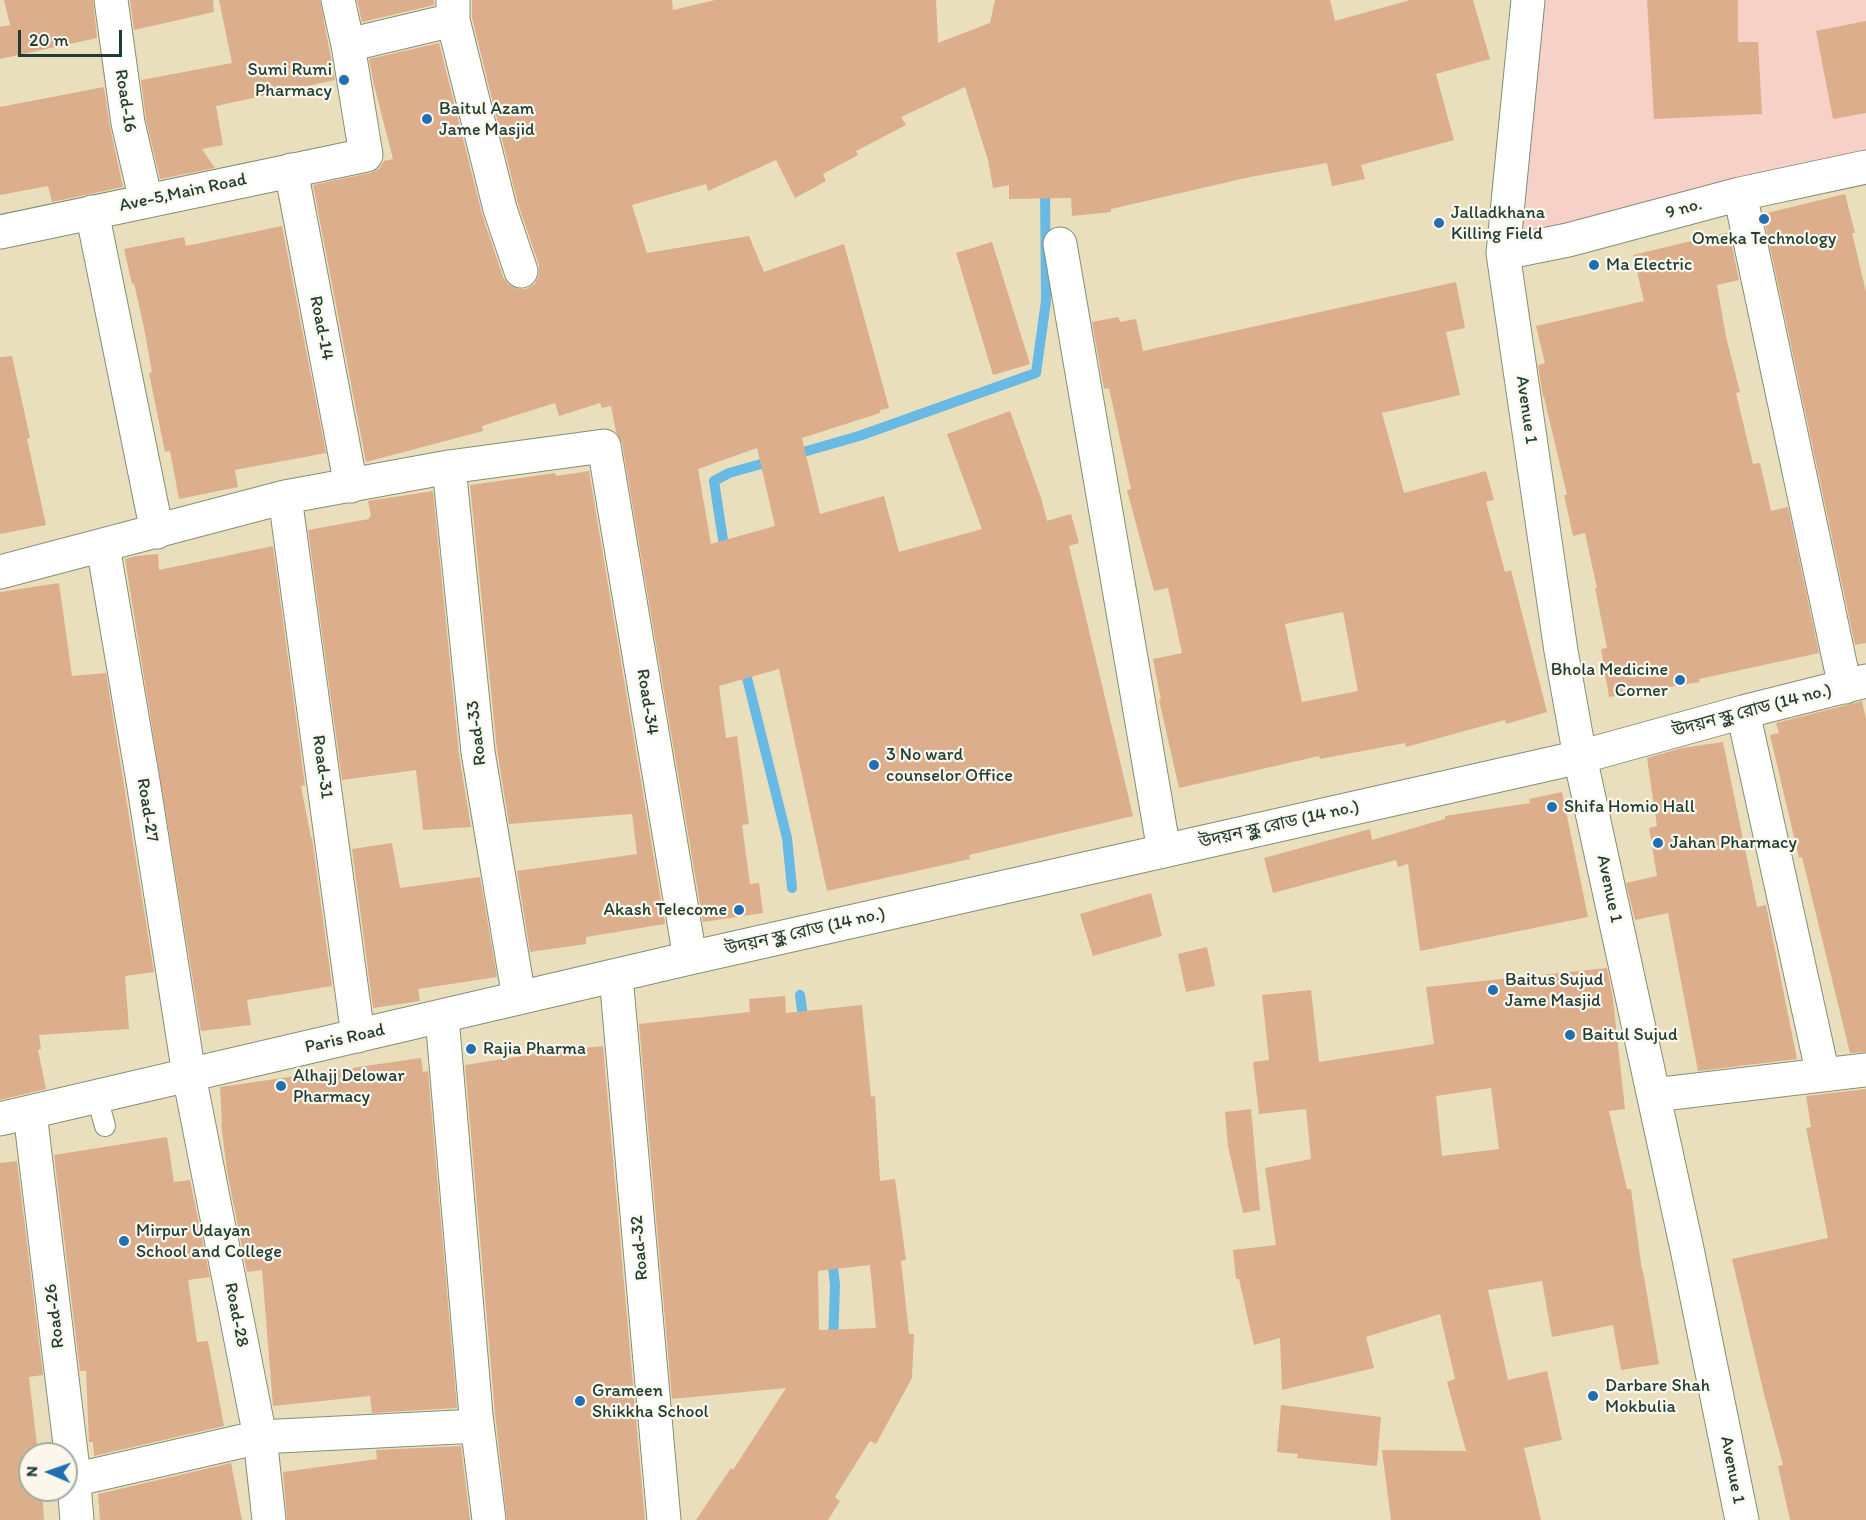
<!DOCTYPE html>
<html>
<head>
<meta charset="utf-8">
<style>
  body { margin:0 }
  #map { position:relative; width:1866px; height:1520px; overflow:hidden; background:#e9dfbc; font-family:Itim,sans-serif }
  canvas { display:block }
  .north { position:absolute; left:18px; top:1442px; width:60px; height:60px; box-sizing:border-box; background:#fbf7ec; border:2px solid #a3ada2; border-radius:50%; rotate:272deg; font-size:16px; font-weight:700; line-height:24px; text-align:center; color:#1f3d34 }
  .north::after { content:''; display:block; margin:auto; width:21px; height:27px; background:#1f6fb2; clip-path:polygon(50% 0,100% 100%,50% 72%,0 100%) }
  .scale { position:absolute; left:18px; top:30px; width:104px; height:27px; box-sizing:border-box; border:3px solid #1f3d34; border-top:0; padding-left:8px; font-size:18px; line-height:21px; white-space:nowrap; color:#1f3d34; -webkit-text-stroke:4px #fbf7ec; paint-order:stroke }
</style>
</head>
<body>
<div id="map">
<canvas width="1866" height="1520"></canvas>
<div class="north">N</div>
<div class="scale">20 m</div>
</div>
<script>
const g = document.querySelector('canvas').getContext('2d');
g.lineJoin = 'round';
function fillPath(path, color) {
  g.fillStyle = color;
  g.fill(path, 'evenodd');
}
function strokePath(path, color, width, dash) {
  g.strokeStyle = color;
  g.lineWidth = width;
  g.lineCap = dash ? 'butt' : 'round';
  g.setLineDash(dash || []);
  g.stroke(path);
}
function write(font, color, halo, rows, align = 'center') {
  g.font = font + ' Itim,"Noto Sans Bengali",sans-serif';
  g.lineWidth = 4.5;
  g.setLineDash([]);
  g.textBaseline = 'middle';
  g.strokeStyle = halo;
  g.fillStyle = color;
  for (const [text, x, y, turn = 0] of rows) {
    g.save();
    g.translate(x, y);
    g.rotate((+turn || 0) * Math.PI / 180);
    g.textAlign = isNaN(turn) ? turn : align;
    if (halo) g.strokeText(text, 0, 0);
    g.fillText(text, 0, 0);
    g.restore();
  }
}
fillPath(new Path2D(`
  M1537,0H1866V155L1513,247Z`), '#f7d1c8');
strokePath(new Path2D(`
  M793,455L859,436L1036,373L1046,301L1045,187
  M725,553L714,481L729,473L772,461
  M744,666L787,838L792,888
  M800,995L804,1024
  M832,1257L835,1285L833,1343`), '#68b9e3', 10);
fillPath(new Path2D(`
  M4,0H93L97,38L0,59V27L10,25Z
  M130,0H213L214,12L134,30Z
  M219,0H320L335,80L216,106L223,145L202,149L215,168L160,179L146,120L141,80L232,63Z
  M357,0H434V5L362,22Z
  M472,0H672L673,10L715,0H936L938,43L990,23L995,0H1330L1335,21L1410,0H1473L1490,59L1436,74L1454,140L1361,165L1365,179L1332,186L1327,163L1250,177L1111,209V212L1072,216L1071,198L1009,199V185L993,188L988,160L965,87L901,117L906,125L856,151L858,155L823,174L826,181L795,198L776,160L708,191L706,184L632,205L647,253L749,236L764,272L844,244L889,408L880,410V413L802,438L820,514L884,496L899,552L982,529L947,434L1010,411L1041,498L1047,521L1071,514L1079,543L1069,546L1133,816L969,855L970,859L827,891L779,669L719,686L726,738L737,736L749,824L742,825L750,884L759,883L763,913L703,922L622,443L616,432L611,406L602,408L600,403L559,416L555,403L482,426L483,431L366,462L313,185L370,173L379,169L384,161L393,159L374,85L369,59L439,43L482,214L503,277L509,285L518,289H526L535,284L539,275V265L518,204L472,18ZM757,448L775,526L711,544L698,469Z
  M1647,0H1738V42H1758L1762,114L1654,119Z
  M1866,21V113L1833,119L1816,31Z
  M104,87L110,127L123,187L52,202L48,186L0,195V107Z
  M1845,194L1855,233H1852L1866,292V643L1855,645L1763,214Z
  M282,226L326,453L235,470L238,487L179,499L170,451L165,452L149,373L152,372L144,328L134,283L132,284L124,249L184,237L186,246Z
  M1729,232L1739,280L1717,285L1726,337L1740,392L1736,393L1753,464L1760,463L1771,511L1788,507L1819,653L1699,679L1700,682L1609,697L1601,649L1607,648L1595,588H1597L1585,533L1573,536L1564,495H1567L1544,397H1543L1538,365L1545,363L1536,326L1644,301L1633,255Z
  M992,242L1030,364L993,375L956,253Z
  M1456,282L1465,328L1446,332L1460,395L1382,413L1404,493L1486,471L1494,500L1486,502L1505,572L1511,570L1547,712L1506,724L1505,720L1406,747L1405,743L1320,759L1319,756L1179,788L1159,700H1161L1153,659L1182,653L1168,588L1154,591L1127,490L1131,489L1109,388L1104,389L1092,322L1118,317L1120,322L1136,319L1143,351ZM1343,612L1358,691L1302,702L1285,624Z
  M12,356L30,438L27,439L46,525L0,534V357Z
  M589,471L665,924L586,937V944L530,952L517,871L637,854L632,814L509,824L497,750L470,485L555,473L556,476Z
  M433,491L459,754L471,827L423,830L416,770L342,780L308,530L369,519V517L371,516L368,501Z
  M273,546L305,785L301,786L311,838H312L332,986L247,1000L251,1025L201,1031L125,559L136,556L158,554L159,570Z
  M59,583L72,676L106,673L154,972L125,976L129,1029L39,1035L41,1049L38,1050L46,1089L0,1100V592Z
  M1862,701L1866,719V1052L1850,1053L1802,857L1799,858L1770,735L1779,733L1776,723Z
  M1723,742L1757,907L1766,905L1797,1059L1698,1071L1668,913L1635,920L1626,883L1657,876L1649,828L1657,826L1647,758L1682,748Z
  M1562,792L1588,917L1420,951L1408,864L1398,867L1396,860L1273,893L1264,858L1370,829L1372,840L1445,819V816L1530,803L1529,799Z
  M392,843L400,888L480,877L497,977L418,989L420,1001L373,1008L352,849Z
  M1151,893L1162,936L1093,956L1080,914Z
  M1207,947L1215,986L1186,992L1178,954Z
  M1607,968L1613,999L1625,1109L1609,1111L1627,1189H1631L1642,1271H1643L1659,1364L1621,1370L1613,1325L1552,1337L1542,1281L1488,1290L1508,1380L1547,1371L1562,1440L1524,1448L1541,1520H1391L1382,1450L1466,1451L1447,1382L1455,1379L1440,1314L1366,1337L1374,1368L1282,1390L1280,1338L1254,1345L1239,1279H1236L1233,1250L1276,1245L1265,1168L1311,1159L1306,1109L1259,1114L1253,1062L1269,1060L1262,995L1311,990L1319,1062L1434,1044L1426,987ZM1491,1088L1499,1149L1442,1156L1436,1096Z
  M785,996L786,1013L862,1005L871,1097L875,1096L880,1181L895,1179L906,1260L901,1261L909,1334H914L912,1378L876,1444L870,1441L835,1497L840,1501L828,1520H696L731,1468L733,1470L786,1388L672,1399L639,1024L750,1012L749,999ZM870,1265L876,1328L819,1330L818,1271Z
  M603,1046L645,1520H507L495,1413L465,1065L553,1051Z
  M421,1058L423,1072L428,1071L457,1408L372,1413L370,1396L273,1406L262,1270L247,1272L227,1171L221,1123H222L220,1087Z
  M1866,1089V1520H1790L1778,1466L1783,1465L1765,1398L1732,1259L1828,1238L1806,1128L1811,1127L1806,1096Z
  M1251,1109L1260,1210L1243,1213L1228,1146L1225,1112Z
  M167,1137L174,1182L190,1180L210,1277L188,1280L197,1342L208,1341L224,1426L94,1456L93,1442H89L86,1371H80L54,1155Z
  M17,1161L43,1375L29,1377L38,1454H30V1490H42L44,1520H0V1163Z
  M1281,1405L1381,1417L1377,1466L1297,1458L1298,1454L1277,1452Z
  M461,1446L470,1520H287L283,1472L377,1459L376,1450Z
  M231,1463L242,1520H100L98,1494Z`), '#ddae8c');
const lane = new Path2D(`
  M97,1097L105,1126`);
const street = new Path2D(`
  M111,0L128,123L146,201
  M1528,0L1503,253L1561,651L1580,757L1687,1249L1742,1520
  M453,20L500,209L521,271
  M348,45L453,20V0
  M291,170L351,486
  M1740,194L1845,687
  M92,212L157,532
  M0,232L366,155L348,45L338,0
  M1060,244L1164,851
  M1503,253L1568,240L1740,194L1866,167
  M449,467L478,752L519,998
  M285,497L358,1036
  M103,546L143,781L189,1075L260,1437L269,1520
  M0,572L285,497L449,467L604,446L690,958
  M1743,712L1823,1075
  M616,976L664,1520
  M442,1017L476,1415L489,1520
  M1654,1095L1866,1070
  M30,1113L72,1461L77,1520
  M0,1119L690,958L1580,757L1743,712L1866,681
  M73,1480L260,1437L477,1426`);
strokePath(lane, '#848e78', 22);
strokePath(street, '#848e78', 35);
strokePath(lane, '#fff', 20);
strokePath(street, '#fff', 33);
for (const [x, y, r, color] of [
  [344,80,6,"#1f6fb2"],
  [427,119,6,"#1f6fb2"],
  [1764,219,6,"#1f6fb2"],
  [1439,223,6,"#1f6fb2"],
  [1594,265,6,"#1f6fb2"],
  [1680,680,6,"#1f6fb2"],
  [874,765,6,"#1f6fb2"],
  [1552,807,6,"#1f6fb2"],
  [1658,843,6,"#1f6fb2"],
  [739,910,6,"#1f6fb2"],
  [1493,990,6,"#1f6fb2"],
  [1570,1035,6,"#1f6fb2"],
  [471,1049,6,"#1f6fb2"],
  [281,1086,6,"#1f6fb2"],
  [124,1241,6,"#1f6fb2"],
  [1593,1396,6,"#1f6fb2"],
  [580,1401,6,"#1f6fb2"]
]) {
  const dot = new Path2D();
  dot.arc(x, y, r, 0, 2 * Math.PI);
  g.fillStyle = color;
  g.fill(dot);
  strokePath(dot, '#fbf7ec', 2);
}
write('18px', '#1f3d34', '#fbf7ec', [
  ["Sumi Rumi",332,70,"right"],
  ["Pharmacy",332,91,"right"],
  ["Baitul Azam",439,109],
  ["Jame Masjid",439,130],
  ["Jalladkhana",1451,213],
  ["Killing Field",1451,234],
  ["Omeka Technology",1764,239,"center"],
  ["Ma Electric",1606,265],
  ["Bhola Medicine",1668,670,"right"],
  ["Corner",1668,691,"right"],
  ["3 No ward",886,755],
  ["counselor Office",886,776],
  ["Shifa Homio Hall",1564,807],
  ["Jahan Pharmacy",1670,843],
  ["Akash Telecome",727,910,"right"],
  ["Baitus Sujud",1505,980],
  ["Jame Masjid",1505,1001],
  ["Baitul Sujud",1582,1035],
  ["Rajia Pharma",483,1049],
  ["Alhajj Delowar",293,1076],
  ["Pharmacy",293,1097],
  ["Mirpur Udayan",136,1231],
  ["School and College",136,1252],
  ["Darbare Shah",1605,1386],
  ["Mokbulia",1605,1407],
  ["Grameen",592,1391],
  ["Shikkha School",592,1412]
], 'left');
write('18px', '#1f3d34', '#fbf7ec', [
  ["Road-16",125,101,81],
  ["Ave-5,Main Road",183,193,-12],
  ["9 no.",1684,209,-15],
  ["Road-14",321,328,79],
  ["Avenue 1",1526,410,82],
  ["Road-34",647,702,81],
  ["উদয়ন স্কুল রোড (14 no.)",1752,711,-15],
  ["Road-33",477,733,-97],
  ["Road-31",322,767,82],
  ["Road-27",147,810,81],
  ["উদয়ন স্কুল রোড (14 no.)",1279,825,-13],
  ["Avenue 1",1609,889,78],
  ["উদয়ন স্কুল রোড (14 no.)",805,932,-13],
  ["Paris Road",345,1039,-13],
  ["Road-32",640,1248,-95],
  ["Road-28",236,1315,79],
  ["Road-26",55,1316,-97],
  ["Avenue 1",1732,1470,79]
]);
</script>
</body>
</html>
